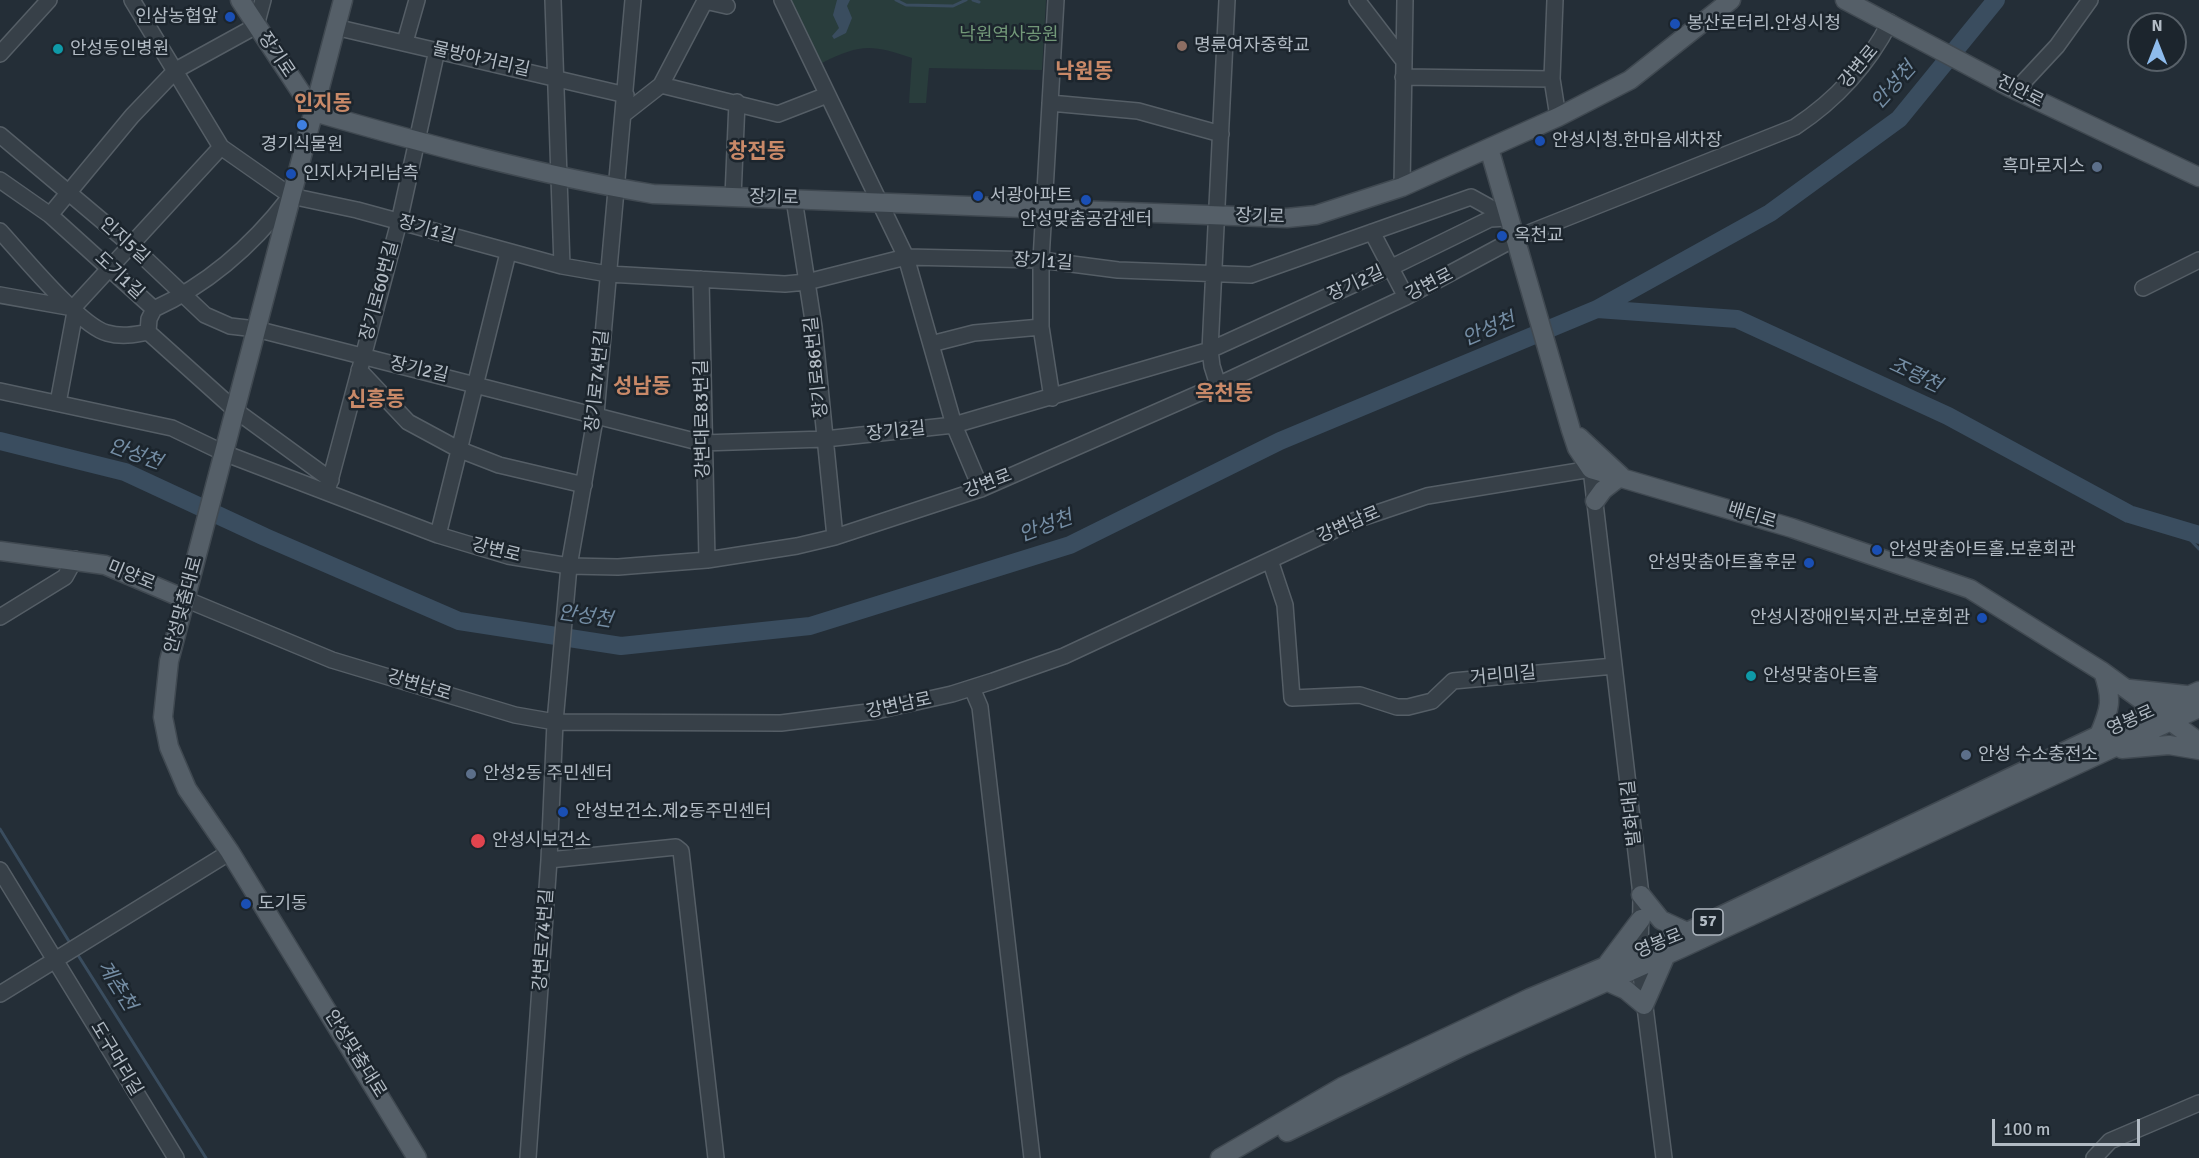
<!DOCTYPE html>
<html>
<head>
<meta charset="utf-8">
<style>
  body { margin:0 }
  #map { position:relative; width:2199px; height:1158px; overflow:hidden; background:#242e37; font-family:Signika,sans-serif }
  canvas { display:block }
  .north { position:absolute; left:2127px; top:12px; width:60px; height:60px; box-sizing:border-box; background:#1c252d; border:2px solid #586169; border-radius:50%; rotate:0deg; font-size:16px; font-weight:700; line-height:24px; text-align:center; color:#b2bbc4 }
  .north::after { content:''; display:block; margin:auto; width:21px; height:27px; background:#8ebced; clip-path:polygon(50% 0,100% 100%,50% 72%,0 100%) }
  .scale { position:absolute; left:1992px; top:1119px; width:148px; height:27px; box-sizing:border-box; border:3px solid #b2bbc4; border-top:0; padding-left:8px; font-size:18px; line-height:21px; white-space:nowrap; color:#b2bbc4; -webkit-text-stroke:4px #1c252d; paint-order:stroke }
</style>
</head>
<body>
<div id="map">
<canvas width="2199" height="1158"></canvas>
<div class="north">N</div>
<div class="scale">100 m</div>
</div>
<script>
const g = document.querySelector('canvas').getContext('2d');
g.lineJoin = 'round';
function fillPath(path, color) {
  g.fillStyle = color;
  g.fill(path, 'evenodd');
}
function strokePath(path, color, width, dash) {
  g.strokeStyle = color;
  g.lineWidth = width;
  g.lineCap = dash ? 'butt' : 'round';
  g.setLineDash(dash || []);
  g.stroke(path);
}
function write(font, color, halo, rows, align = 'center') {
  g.font = font + ' Signika,"Noto Sans KR",sans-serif';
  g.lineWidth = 5;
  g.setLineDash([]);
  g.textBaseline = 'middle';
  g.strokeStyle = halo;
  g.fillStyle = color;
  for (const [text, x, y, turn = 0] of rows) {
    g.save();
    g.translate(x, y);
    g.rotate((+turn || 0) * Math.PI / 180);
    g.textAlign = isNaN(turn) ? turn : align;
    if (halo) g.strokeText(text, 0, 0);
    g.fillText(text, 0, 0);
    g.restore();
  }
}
fillPath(new Path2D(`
  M789,0H1046L1042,70L929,68L926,103H909L912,58C871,44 860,44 822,63Z`), '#293d3c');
fillPath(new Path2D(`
  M837,0H850L847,6L852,18L846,33L834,39L832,36L839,28L833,15Z`), '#3a4d5f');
strokePath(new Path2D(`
  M896,0L906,5L953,6L966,0
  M973,0L979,2
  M2180,529L2199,549
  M0,829L70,943
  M76,952L206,1158`), '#3a4d5f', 3);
strokePath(new Path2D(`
  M1597,309L1737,319L1948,416L2129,514L2199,535
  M0,441L125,472L265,537L459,621L621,646L810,626L1070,545L1280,441L1597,309L1770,213L1899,119L1996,0`), '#3a4d5f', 18);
const minor = new Path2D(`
  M132,0L221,147L291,196L357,210L562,266L608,274L785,284L807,282L906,257L1041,260L1118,270L1251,275L1471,197L1509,218
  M553,0L562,266
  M782,0L906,257L954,425L981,489
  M1357,0L1403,60
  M1555,0L1552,79L1558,117
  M335,27L626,95
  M405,42L417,0
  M0,54L49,0
  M1403,77L1552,79
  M661,85L778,114L827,95
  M2016,90L2057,46L2090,0
  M1050,103L1138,111L1221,134
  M624,114L661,85L705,1L727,6
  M0,135L132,246L205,315L230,326L256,329L702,443L825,439L954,425L1210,350L1392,267L1490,219L1509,218
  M0,180L50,215L154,309
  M1402,187L1405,0
  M733,197L737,102
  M794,199L814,327L835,537
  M50,215L132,116L176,70L256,26L263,0
  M0,231C22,255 80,326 107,333C121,337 134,335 148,332
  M1372,232L1406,297
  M701,279L707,560
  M2143,288L2199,260
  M0,295L73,308
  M73,308L221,147
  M154,309L149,319L148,332L235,410L331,480
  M154,309C209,284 252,246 289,198
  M931,344L974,333L1041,327
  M359,370L408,422L458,449L499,465L584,485
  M1218,385L1212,366L1210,350L1227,0
  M0,391L172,428L224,453L438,535L508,556L569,566L618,567L707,560L797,546L835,537L981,489L1218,385L1406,297L1516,238L1795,127C1836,100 1868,65 1890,22
  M1052,398L1041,327V260L1056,0
  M58,403L75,312
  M327,492L399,222L437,50
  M438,535L508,253
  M1270,560L1285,605L1292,698L1360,695L1397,707H1408L1432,701L1453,681L1614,666
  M185,599L332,660L515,715L555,722L781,723L876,711L952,694L993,681L1064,656L1356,520L1427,496L1591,469L1641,895L1640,967L1664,1158
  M0,617L65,577L75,559
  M972,688L980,707L1032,1158
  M549,860L676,847L681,851L716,1158
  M0,870L176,1158
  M0,994L230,852
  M528,1158L549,860L555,722L569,566L596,414L633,0
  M2094,1158L2110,1141L2199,1103`);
const major = new Path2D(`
  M240,0L314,112C426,144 539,175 653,194L1287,218L1316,215L1402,187L1558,117L1630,80L1731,0
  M343,0L169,661L163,717L169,747L187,789L230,852L417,1158
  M1845,0L2009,87L2199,177
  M1489,148L1571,430L1577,448L1591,469L1792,528L1970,589L2103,672L2199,742
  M1579,437L1621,476L1603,490L1595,501
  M0,551L105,565L185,599
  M2130,689L2186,695
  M2099,735C2110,709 2113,700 2103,672
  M2122,749L2169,745L2199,750
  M1641,895L1661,920L1687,932
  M1608,963L1641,919
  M1606,981L1626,990L1644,1005L1666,955
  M1287,1132L1461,1047L1682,948L2199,708
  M1220,1158L1342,1087L1530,998L1687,932L2099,735L2199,691`);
strokePath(minor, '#555e66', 18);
strokePath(major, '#404951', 21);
strokePath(minor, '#374048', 15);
strokePath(major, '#555f68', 18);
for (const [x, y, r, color] of [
  [230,17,6,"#1a4fb4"],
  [1675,24,6,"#1a4fb4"],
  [1182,46,6,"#8d6e63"],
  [58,49,6,"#0f9aa8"],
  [302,125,6,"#3f7fe0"],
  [1540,141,6,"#1a4fb4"],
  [2097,167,6,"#5c6f8a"],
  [291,174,6,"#1a4fb4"],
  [978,196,6,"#1a4fb4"],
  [1086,200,6,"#1a4fb4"],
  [1502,236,6,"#1a4fb4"],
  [1877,550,6,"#1a4fb4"],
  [1809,563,6,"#1a4fb4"],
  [1982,618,6,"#1a4fb4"],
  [1751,676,6,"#0f9aa8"],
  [1966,755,6,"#5c6f8a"],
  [471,774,6,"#5c6f8a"],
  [563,812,6,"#1a4fb4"],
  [478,841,8,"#e0444e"],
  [246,904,6,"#1a4fb4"]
]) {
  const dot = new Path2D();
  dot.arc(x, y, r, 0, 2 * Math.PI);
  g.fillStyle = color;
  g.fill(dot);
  strokePath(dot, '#1c252d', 2);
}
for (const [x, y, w] of [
  [1708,922,30]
]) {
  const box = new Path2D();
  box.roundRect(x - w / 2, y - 13, w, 26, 4.5);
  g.fillStyle = '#1c252d';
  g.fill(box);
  strokePath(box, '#b2bbc4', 1.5);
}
write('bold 16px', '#b2bbc4', null, [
  ["57",1708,922]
]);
write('18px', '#b2bbc4', '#1c252d', [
  ["인삼농협앞",218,17,"right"],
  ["봉산로터리.안성시청",1687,24],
  ["명륜여자중학교",1194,46],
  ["안성동인병원",70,49],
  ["안성시청.한마음세차장",1552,141],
  ["경기식물원",302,145,"center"],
  ["흑마로지스",2085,167,"right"],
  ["인지사거리남측",303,174],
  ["서광아파트",990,196],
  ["안성맞춤공감센터",1086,220,"center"],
  ["옥천교",1514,236],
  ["안성맞춤아트홀.보훈회관",1889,550],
  ["안성맞춤아트홀후문",1797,563,"right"],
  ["안성시장애인복지관.보훈회관",1970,618,"right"],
  ["안성맞춤아트홀",1763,676],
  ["안성 수소충전소",1978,755],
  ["안성2동 주민센터",483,774],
  ["안성보건소.제2동주민센터",575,812],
  ["안성시보건소",492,841],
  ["도기동",258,904]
], 'left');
write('18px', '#729878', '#1c252d', [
  ["낙원역사공원",1009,35]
]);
write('18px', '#b2bbc4', '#1c252d', [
  ["장기로",276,55,56],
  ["물방아거리길",481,60,13],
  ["강변로",1859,67,-50],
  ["진안로",2020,92,27],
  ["장기로",774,198,2],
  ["장기로",1260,217,2],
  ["장기1길",427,230,16],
  ["인지5길",124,241,42],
  ["장기1길",1043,262,4],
  ["도기1길",119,276,43],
  ["장기2길",1356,284,-25],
  ["강변로",1430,285,-27],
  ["장기로60번길",380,291,-75],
  ["장기로86번길",817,367,-96],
  ["장기2길",419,370,13],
  ["장기로74번길",598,381,-84],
  ["강변대로83번길",703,419,-91],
  ["장기2길",896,432,-6],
  ["강변로",988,484,-21],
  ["배티로",1752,516,17],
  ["강변남로",1349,525,-23],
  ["강변로",496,551,14],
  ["미양로",131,576,22],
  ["안성맞춤대로",184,605,-75],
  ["거리미길",1503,676,-5],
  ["강변남로",419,686,17],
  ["강변남로",899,706,-12],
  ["영봉로",2131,721,-24],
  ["발화대길",1632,813,-96],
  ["강변로74번길",544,940,-86],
  ["영봉로",1659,944,-22],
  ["안성맞춤대로",355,1054,58],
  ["도구머리길",116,1059,59]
]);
write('italic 20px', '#758ea5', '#1c252d', [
  ["안성천",1894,86,-48],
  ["안성천",1489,330,-23],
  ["조령천",1915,376,25],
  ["안성천",135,455,20],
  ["안성천",1046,527,-20],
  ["안성천",585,617,9],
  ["계촌천",116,986,58]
]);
write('bold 21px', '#c98968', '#1c252d', [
  ["낙원동",1084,72],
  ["인지동",323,104],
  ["창전동",757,152],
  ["성남동",642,387],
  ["옥천동",1224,394],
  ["신흥동",376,400]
]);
</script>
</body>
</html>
